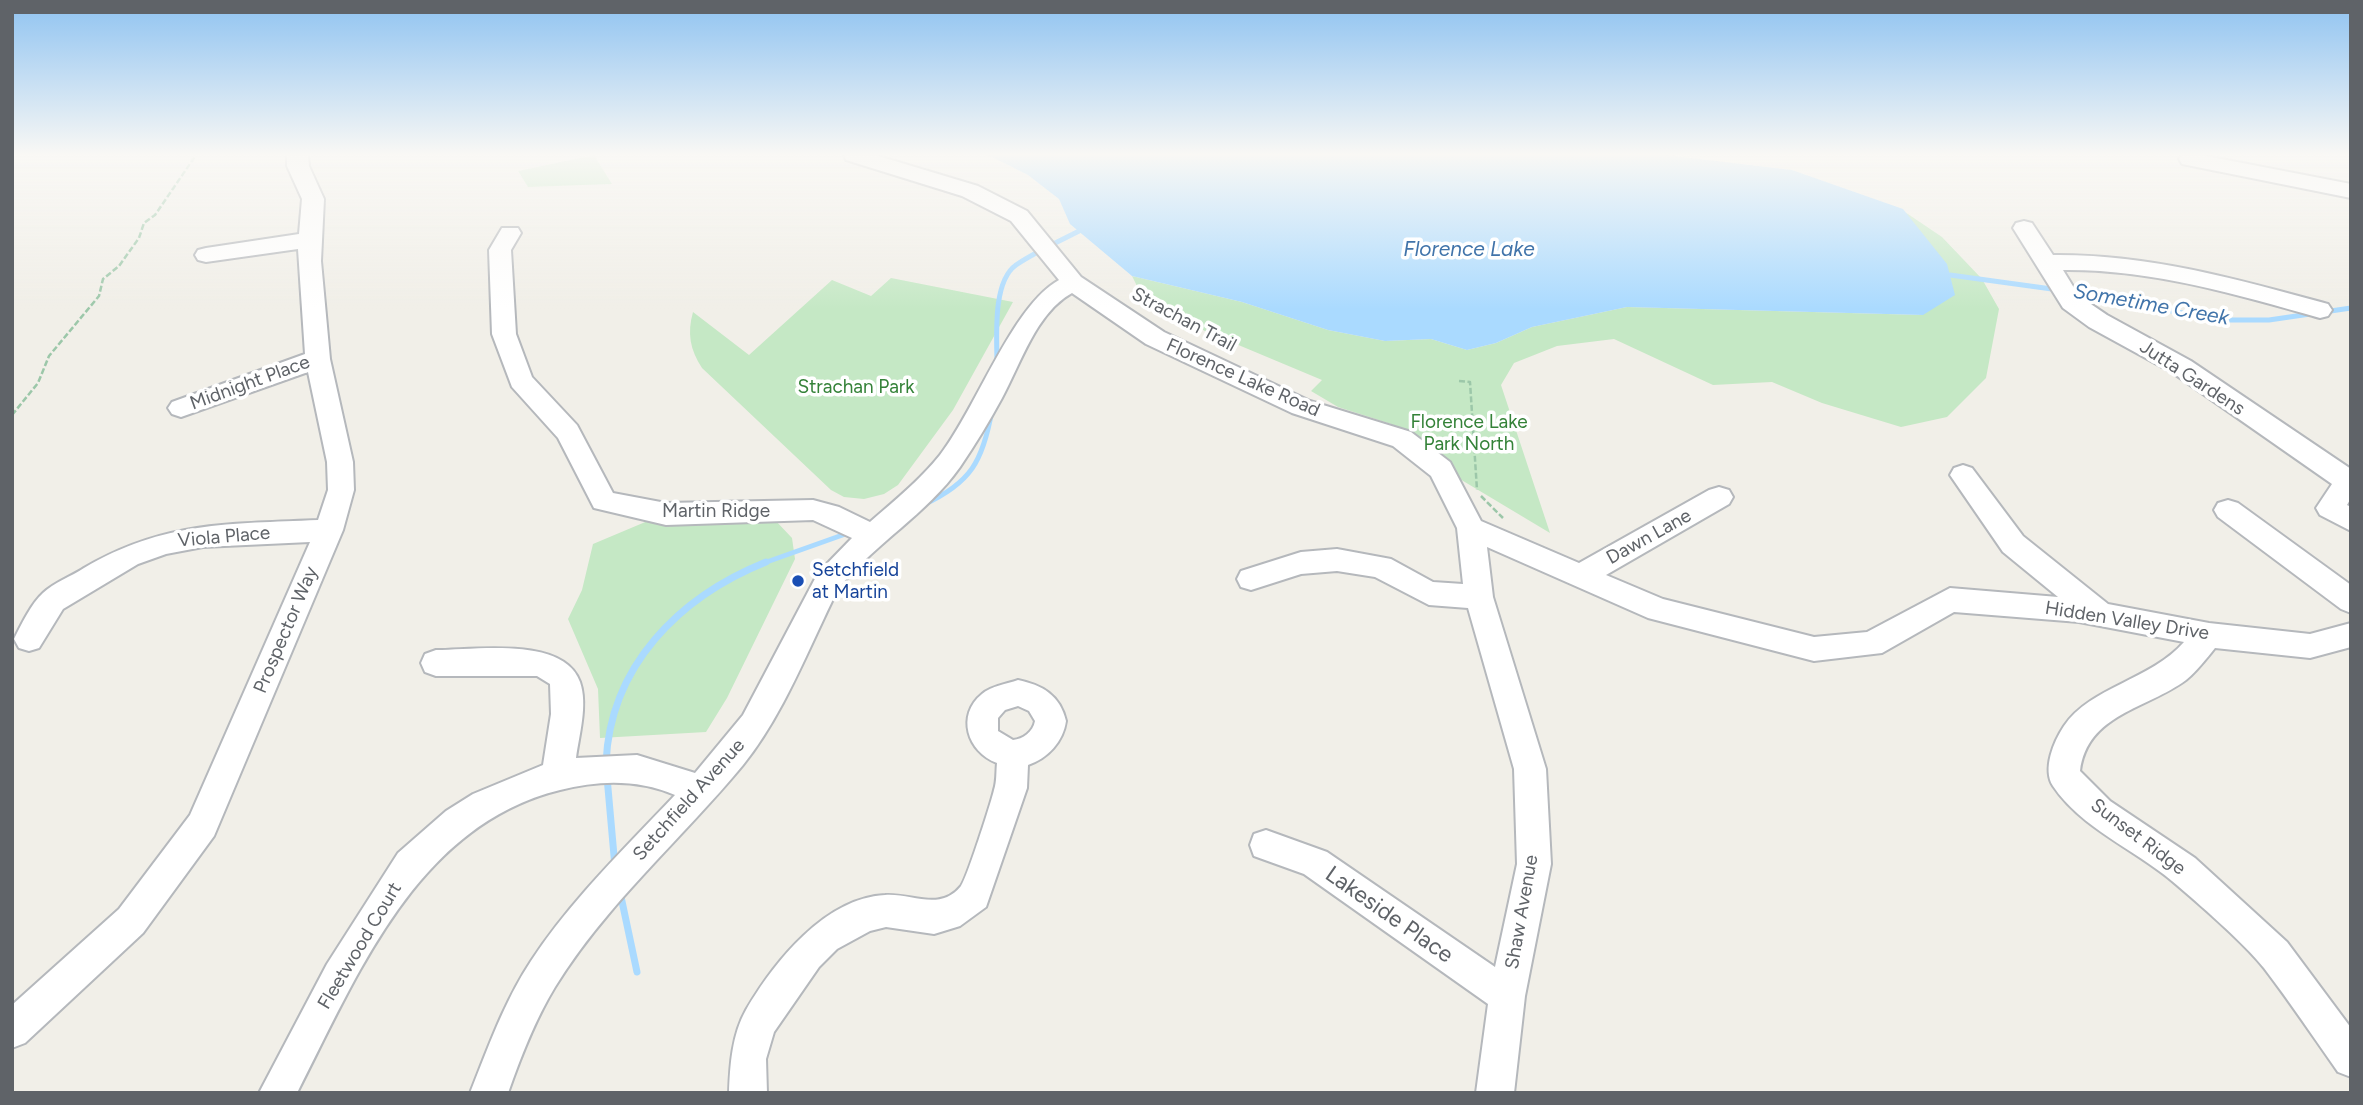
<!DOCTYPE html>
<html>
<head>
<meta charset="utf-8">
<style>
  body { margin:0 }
  #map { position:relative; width:2363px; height:1105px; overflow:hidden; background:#f1efe8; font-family:Figtree,sans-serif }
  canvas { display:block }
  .frame { position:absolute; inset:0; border:14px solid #5f6368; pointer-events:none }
</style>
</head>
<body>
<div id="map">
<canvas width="2363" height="1105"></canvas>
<div class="frame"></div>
</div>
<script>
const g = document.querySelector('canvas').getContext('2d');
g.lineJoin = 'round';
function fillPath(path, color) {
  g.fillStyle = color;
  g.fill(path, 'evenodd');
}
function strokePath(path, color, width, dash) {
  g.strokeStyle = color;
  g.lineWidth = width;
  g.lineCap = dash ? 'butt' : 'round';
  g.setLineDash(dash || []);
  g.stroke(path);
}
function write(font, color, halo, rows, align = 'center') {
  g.font = font + ' Figtree,sans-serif';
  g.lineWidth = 7;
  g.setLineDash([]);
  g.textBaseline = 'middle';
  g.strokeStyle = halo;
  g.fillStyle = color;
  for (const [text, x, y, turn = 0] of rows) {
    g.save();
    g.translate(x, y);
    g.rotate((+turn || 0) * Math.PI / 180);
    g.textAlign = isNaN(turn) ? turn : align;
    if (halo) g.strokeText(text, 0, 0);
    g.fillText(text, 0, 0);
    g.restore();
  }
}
fillPath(new Path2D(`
  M594,155L612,184L528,187L518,171Z
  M1905,212L1942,237L1982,279L1999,309L1986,378L1947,417L1901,427L1822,403L1772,382L1713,385L1614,339L1557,346L1514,363L1501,385L1550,533L1383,433L1391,424L1338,407L1311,391L1322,380L1205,331L1143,298L1132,276L1242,302L1328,330L1385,341L1431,339L1467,350L1496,343L1532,327L1627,307L1923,315V237Z
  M891,278L1013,302L953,410L898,485L884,494L864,499L844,497L831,490L702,368C690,350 687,333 693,312L749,355L832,280L871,296Z
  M650,520H775L792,538L795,559L727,698L706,732L600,738L598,689L568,619L582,590L593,544Z`), '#c5e8c5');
fillPath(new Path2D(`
  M988,155H1666L1792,170L1903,209L1947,264L1955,295L1923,315L1627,307L1532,327L1496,343L1467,350L1431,339L1385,341L1328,330L1242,302L1132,276L1070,224L1059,199L1028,175Z`), '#aadaff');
strokePath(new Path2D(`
  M1950,275L2059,290
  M2070,291L2218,320H2269L2351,308
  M997,365C997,338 992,282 1016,265C1035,252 1058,242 1079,231
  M923,505C971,483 983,461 992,410
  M761,564L851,532`), '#aadaff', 5);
strokePath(new Path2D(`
  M606,763C610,666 679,597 766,562
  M607,777L615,867
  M620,892L637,972`), '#aadaff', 7);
const minor = new Path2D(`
  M287,155H308L309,166L324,199L321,261L330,359L353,462L354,490L343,530L214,836L143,933L25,1043L12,1048V1005L119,909L190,815L310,542L203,547L166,554L138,564L63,609L39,648L29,651L19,648L14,639C21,625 31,604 43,593C53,583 72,576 84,568C164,521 229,524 318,520L328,490L327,462L308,372L181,417L172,414L168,408L172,402L305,354L298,249L206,262L198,260L195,255L198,250L206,248L299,234L302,199L287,166Z
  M844,155H875L978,186L1027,211L1081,277L1164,332L1310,401L1411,432L1450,462L1481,521L1579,563L1709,490L1719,487L1729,490L1733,497L1729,504L1606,575L1663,599L1814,637L1867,632L1950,588L2058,597L2003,552L1950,475L1954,468L1963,465L1972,468L2023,536L2108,604L2209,623L2310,634L2351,623V647L2310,658L2215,648C2206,659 2197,671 2186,680C2147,709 2087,714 2080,771L2110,801L2195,858L2287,942L2351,1028V1077L2338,1072C2314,1038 2290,1002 2264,968C2244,943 2198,903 2172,881C2134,849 2081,828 2053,786C2042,769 2054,741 2064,726C2090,687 2151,680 2184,642L2079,622L1954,612L1882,653L1814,661L1648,618L1487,547L1493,597L1546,769L1551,864L1525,996L1514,1093H1476L1488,1004L1304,874L1254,856L1250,845L1254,834L1266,830L1327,852L1495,967L1517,864L1514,769L1468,608L1429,605L1375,577L1337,571L1301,574L1251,590L1241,587L1237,579L1241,571L1301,552L1337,549L1391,559L1433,582L1463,584L1457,528L1431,476L1393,446L1292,413L1146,344L1072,293C1036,313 1021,363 1002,398C989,422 975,445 960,467C927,514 874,544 838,589C809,647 784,714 743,765C682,839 606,904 555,987C535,1020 521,1056 508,1093H470C488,1048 504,1002 531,961C571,900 625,848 675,795C638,779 599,780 560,790C417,825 358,974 297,1093H259L327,964L398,853L446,811L473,794L543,765L551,714L550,684L537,676H436L425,672L421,663L425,654L436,650C475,650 564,636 580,682C588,705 579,735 576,758L637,755L695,773L743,715L818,573L852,538L813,520L666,525L594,508L558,438L512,387L492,334L489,250L502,228H518L521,233L511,250L516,334L532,377L577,425L613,493L666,503L813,500L839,507L870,522C894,501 920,480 940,455C976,409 1012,306 1059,280L1011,221L962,196L846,160Z
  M2182,155H2201L2351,184V198L2182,164L2179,159Z
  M2024,221L2032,223L2053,255C2148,254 2237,279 2328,304L2332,310L2328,316L2320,318C2235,294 2151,269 2063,270L2079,296L2107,315L2191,361L2351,469V498L2347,505L2351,507V531L2320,515L2316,508L2332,484L2173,373L2089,327L2063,308L2013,228L2016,223Z
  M2228,500L2238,503L2351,585V613L2341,609L2218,517L2214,510L2218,503Z
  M1018,680C1042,685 1060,695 1066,721C1063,742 1048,758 1028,765L1027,788L986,907L960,926L934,934L886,927L870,931L837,949L819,967L774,1032L766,1059L767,1093H729C730,1065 732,1035 746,1010C774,962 825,898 885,895C912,893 940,912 961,886C967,878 991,803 994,790C997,781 996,772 997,763C967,752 956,715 982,694C991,686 1007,684 1018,680ZM1018,706L1029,711L1035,721C1033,732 1023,739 1013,740L998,731V718L1005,710Z`);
strokePath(minor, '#b5b8bc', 4);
strokePath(new Path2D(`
  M1459,381L1470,382L1477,490
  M12,415L38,383L49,356L99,296L103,279L119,266L139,238L144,223L155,215L196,155
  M1481,496L1503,518`), '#9cc7a9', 2.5, [6, 2.5]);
fillPath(minor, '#fff');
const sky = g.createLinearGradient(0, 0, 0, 309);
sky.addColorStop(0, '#8fc3f1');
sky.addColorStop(0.5, '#f9f8f5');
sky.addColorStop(1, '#f9f8f500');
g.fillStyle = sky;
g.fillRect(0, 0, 2363, 309);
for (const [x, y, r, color] of [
  [798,581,7,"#1a4fb4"]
]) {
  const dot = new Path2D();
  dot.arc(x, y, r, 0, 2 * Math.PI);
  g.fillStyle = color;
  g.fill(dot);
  strokePath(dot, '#fff', 2.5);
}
write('19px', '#5f6368', '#fff', [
  ["Strachan Trail",1184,320,28],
  ["Florence Lake Road",1243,378,24],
  ["Jutta Gardens",2192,378,33],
  ["Midnight Place",250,383,-20],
  ["Martin Ridge",716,511],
  ["Viola Place",224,537,-5],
  ["Dawn Lane",1649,537,-29],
  ["Hidden Valley Drive",2127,621,9],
  ["Prospector Way",286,630,-67],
  ["Setchfield Avenue",689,800,-48],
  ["Sunset Ridge",2138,837,37],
  ["Shaw Avenue",1522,912,-80],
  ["Fleetwood Court",360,946,-59]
]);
write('19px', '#348238', '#fff', [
  ["Strachan Park",856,387],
  ["Florence Lake",1469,422],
  ["Park North",1469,444]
]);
write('19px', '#164399', '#fff', [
  ["Setchfield",812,570],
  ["at Martin",812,592]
], 'left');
write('italic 21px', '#4174aa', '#fff', [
  ["Florence Lake",1469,250],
  ["Sometime Creek",2151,305,10]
]);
write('23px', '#5f6368', '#fff', [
  ["Lakeside Place",1389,915,35]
]);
</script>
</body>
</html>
